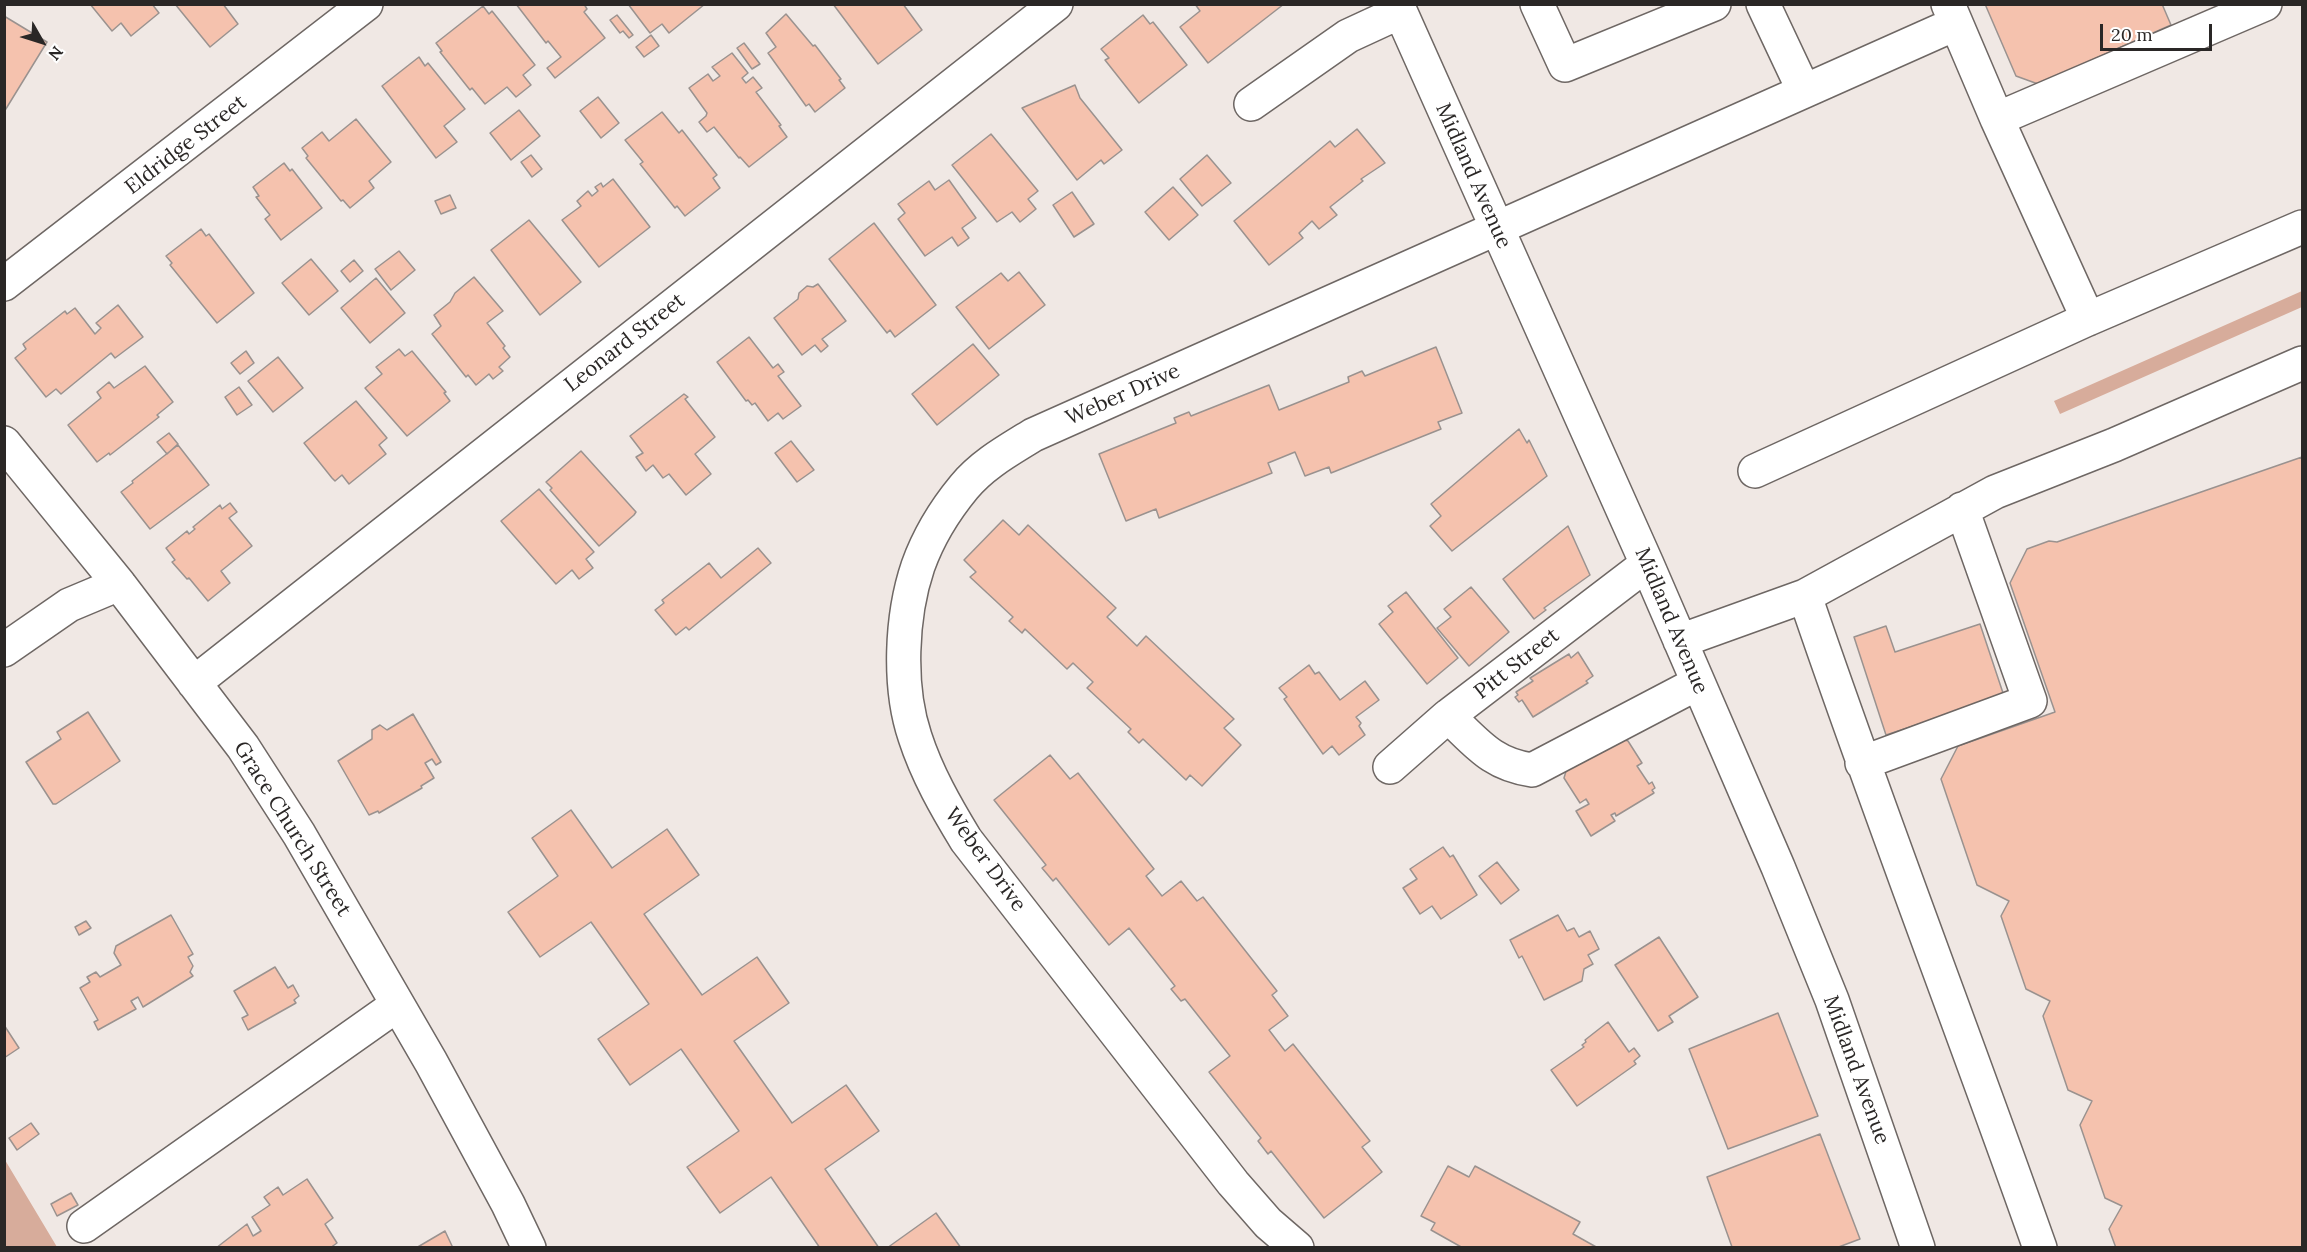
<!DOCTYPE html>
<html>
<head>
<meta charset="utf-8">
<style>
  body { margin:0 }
  #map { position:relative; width:2307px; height:1252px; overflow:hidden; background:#f0e8e4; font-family:Lora,serif }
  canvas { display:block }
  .frame { position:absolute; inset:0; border:6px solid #2a2726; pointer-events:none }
  .north { position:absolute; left:12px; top:12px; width:60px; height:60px; -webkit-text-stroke:4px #fff; paint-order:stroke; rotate:129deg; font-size:16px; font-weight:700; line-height:24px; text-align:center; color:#2a2726 }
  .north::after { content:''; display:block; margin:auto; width:21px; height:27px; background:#2a2726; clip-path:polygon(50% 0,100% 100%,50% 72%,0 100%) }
  .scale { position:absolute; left:2100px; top:24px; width:112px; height:27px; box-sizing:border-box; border:3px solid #2a2726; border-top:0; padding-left:8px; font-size:18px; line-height:21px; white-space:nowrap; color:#2a2726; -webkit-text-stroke:4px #fff; paint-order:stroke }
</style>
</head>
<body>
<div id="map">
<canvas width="2307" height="1252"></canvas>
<div class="frame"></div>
<div class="north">N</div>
<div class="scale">20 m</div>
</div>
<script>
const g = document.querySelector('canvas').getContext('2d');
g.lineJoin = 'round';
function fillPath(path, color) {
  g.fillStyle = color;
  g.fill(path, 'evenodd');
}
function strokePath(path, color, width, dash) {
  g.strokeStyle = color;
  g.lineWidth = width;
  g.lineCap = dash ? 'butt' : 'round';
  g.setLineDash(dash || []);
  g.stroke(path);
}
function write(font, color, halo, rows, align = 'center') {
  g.font = font + ' Lora,serif';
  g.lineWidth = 6;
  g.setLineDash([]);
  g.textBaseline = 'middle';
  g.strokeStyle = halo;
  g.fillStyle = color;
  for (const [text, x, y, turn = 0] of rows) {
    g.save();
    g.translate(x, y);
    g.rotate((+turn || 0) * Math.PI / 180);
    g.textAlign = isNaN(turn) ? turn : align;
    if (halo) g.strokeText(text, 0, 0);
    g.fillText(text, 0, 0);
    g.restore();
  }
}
fillPath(new Path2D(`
  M2302,291V307L2060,414L2054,401Z
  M5,1160L57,1247H5Z`), '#d7ac9b');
const building = new Path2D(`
  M90,4H152L159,13L131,36L121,23L112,31Z
  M175,4H223L238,24L210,47Z
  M516,4H584L587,9L584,12L605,38L555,78L547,68L561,57L548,41L546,43Z
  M628,4H705L669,33L662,24L650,33Z
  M833,4H903L922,30L878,64Z
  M1195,4H1284L1208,63L1180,27L1200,11Z
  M1985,4H2162L2171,25L2038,84L2016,76Z
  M483,6L489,14L492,11L535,65L523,75L531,85L516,97L507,87L485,104L472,88L470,90L440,52L442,51L436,43Z
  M786,14L813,46L815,45L841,79L839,80L845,88L815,112L809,104L806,106L768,53L776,47L766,33Z
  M617,15L633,35L629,38L623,31L620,33L610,20Z
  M1143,15L1150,24L1153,22L1187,65L1139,103L1105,60L1109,58L1101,49Z
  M4,16L47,42L4,112Z
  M651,35L659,46L644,57L636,47Z
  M744,43L760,64L752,69L737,48Z
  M732,53L748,73L742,78L746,83L753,77L762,88L756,92L781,125L779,126L787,137L749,167L740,157L739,158L714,127L707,132L699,122L706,116L707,113L689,88L708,74L713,81L720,76L712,67Z
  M419,57L425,66L428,63L465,109L444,126L457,142L436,158L382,86Z
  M1075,85L1080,98L1122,150L1104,164L1101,160L1077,180L1022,108Z
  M598,97L619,123L601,138L580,111Z
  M519,110L540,136L511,160L490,133Z
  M662,112L679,133L682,130L717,175L713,178L720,188L685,216L677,206L675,208L640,164L643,162L625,140Z
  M356,119L391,162L369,181L374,188L350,208L343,200L341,201L306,158L308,156L302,148L322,132L329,141Z
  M1357,129L1385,163L1361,179L1363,181L1330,207L1337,215L1319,229L1312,221L1299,233L1303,238L1269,265L1234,221L1330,141L1335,147Z
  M991,134L1038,191L1028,199L1036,209L1020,222L1012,212L997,222L952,165Z
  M531,155L542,169L532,177L521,162Z
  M1207,155L1231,183L1202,206L1180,179Z
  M284,163L290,171L292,169L322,208L281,240L265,219L270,215L256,197L259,196L253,187Z
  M613,179L650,227L599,267L562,220L581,206L577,201L588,191L592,196L598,191L595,187L601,183L603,187Z
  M949,180L976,218L962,228L969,238L958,246L952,237L925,256L898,219L905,213L898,204L929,181L935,190Z
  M1173,187L1198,215L1169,240L1145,212Z
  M1072,192L1094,224L1074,237L1053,205Z
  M450,195L456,208L441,214L435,201Z
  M529,220L581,282L540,315L491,250Z
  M874,223L936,305L895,337L890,330L887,333L829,259Z
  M201,229L206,236L209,234L254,293L217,323L170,265L172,263L166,256Z
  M399,251L415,270L391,290L375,269Z
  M311,259L338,291L309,315L282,283Z
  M354,260L363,271L350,282L341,271Z
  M1019,272L1045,305L989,349L956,307L1001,273L1008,281Z
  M474,277L503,311L487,323L505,346L503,348L510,357L499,367L503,371L493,379L489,374L476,385L468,375L466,377L432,334L441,326L434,315L450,302L455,293Z
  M376,278L405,313L370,343L341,308Z
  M818,284L846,321L822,339L828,346L821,352L815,345L802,355L774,318L798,299L799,293L807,286L813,287Z
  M118,305L143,337L115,358L111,353L61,394L56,389L46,397L15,358L26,349L23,344L65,311L67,314L75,308L95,334L101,328L96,323Z
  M749,337L773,368L778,364L784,372L778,376L801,406L783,419L778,413L768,421L755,403L752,405L748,400L746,401L717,362Z
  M973,344L999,375L937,425L912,394Z
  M1436,347L1462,413L1438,422L1441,429L1331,473L1329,467L1305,476L1295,452L1268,463L1272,473L1159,518L1156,509L1126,521L1099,454L1176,423L1174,418L1189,412L1191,416L1269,385L1279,410L1349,382L1348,377L1362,371L1365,376Z
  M399,349L405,356L412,351L446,392L444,393L450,401L407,436L365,388L382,374L376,367Z
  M246,351L254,363L240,374L231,363Z
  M278,357L303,388L273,412L248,381Z
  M145,366L173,402L157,415L159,417L110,455L109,453L97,462L68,425L101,398L97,392L109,382L114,388Z
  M239,387L252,405L237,415L225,397Z
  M684,394L688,397L685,399L715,437L695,454L711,474L686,495L669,474L663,478L653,465L646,471L636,457L643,453L630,436Z
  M356,401L387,438L379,445L386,454L349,484L342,475L335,481L332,478L304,443Z
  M1519,429L1527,443L1529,440L1547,476L1452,551L1430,526L1441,516L1431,504Z
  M169,433L178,444L167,454L157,442Z
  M791,441L814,470L797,482L775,453Z
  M178,445L209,485L150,529L121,492L133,483L132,481Z
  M581,451L636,512L634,515L599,546L550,490L552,488L546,482Z
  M2302,457V1248H2116L2109,1229L2122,1206L2105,1198L2080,1125L2092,1101L2068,1090L2043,1016L2050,1001L2026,989L2001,916L2009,901L1977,885L1941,779L1958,746L2055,712L2010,583L2027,549L2049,541L2057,542Z
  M539,489L594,552L586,559L593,568L579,579L572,570L556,584L501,521Z
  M230,503L237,512L229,518L252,546L221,571L230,583L208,601L189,578L187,579L172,562L175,560L166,548L187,531L189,534L195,529L193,527L220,505L222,509Z
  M1003,520L1019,535L1028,525L1116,608L1107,617L1137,646L1146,636L1234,719L1224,728L1241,745L1202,786L1190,775L1186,780L1143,739L1139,743L1128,732L1131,729L1087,688L1093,682L1073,663L1067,669L1025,629L1022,633L1009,621L1013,617L970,577L976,572L964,560Z
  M1568,526L1590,575L1544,608L1546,610L1534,619L1503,579Z
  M758,548L771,563L689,630L686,627L676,635L655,610L664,603L662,600L709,563L721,578Z
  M1471,587L1509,632L1469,666L1437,628L1451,617L1444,609Z
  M1406,592L1458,658L1427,684L1379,624L1393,612L1388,606Z
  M1980,624L2004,696L1886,735L1854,637L1886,626L1895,652Z
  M1578,652L1593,676L1586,681L1588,683L1533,717L1522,700L1519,702L1515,697L1518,695L1516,692L1533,681L1530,678L1569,654L1571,658Z
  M1309,665L1315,674L1319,672L1340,700L1365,681L1379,700L1356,717L1361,723L1359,726L1365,735L1339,755L1332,746L1323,754L1284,699L1287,697L1279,688Z
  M88,712L120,761L56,804H53L26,762L61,739L57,732Z
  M413,714L441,762L436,765L432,759L425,763L434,778L421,786L422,788L379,813L378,811L369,815L338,761L372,739V730L380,725L387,730Z
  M1611,735L1628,741L1642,763L1637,766L1649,784L1652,782L1655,788L1652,790L1654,793L1616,816L1615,813L1611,815L1615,821L1591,836L1576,811L1589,804L1586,799L1580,803L1564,778L1569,761Z
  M1050,755L1070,779L1078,773L1154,869L1146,876L1162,896L1181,881L1197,901L1203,897L1277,991L1272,995L1288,1016L1269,1030L1285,1051L1293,1044L1370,1141L1362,1147L1382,1172L1324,1218L1271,1151L1268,1154L1258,1141L1261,1138L1209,1072L1230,1056L1185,999L1181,1001L1171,989L1175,986L1129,928L1109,945L1056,878L1053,881L1042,868L1046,865L994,800Z
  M571,810L612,868L667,829L699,875L644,914L702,995L757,957L789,1003L734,1041L792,1123L846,1085L879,1131L825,1169L879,1248H820L771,1177L720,1213L687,1167L739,1131L681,1049L630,1085L598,1039L649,1004L591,922L540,957L508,912L558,876L532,838Z
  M1443,847L1450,857L1453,855L1477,895L1441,919L1432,906L1420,914L1403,888L1417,879L1410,869Z
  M1497,862L1519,890L1501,904L1479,876Z
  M171,915L193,954L188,957L193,966L190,972L193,976L143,1007L138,997L131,1001L136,1009L98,1030L94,1022L98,1020L80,988L90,982L87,977L96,972L100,977L121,965L114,953L116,946Z
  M1558,915L1567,931L1574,928L1579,937L1590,931L1599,949L1588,955L1593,964L1584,969L1582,981L1544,1000L1522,956L1519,958L1510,940Z
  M86,921L91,928L79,935L75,927Z
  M1659,937L1698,997L1669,1016L1673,1022L1658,1031L1615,965Z
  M275,967L288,988L293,985L299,996L294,1000L296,1003L248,1030L242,1018L248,1015L234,991Z
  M1778,1013L1818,1116L1728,1149L1689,1049Z
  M1608,1022L1629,1052L1634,1048L1640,1056L1634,1061L1636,1064L1577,1106L1551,1070L1584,1047L1582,1045L1586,1042L1585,1040Z
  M4,1025L19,1048L4,1058Z
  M31,1123L39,1134L17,1150L9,1138Z
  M1820,1134L1860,1239L1836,1248L1732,1247L1707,1177Z
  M1448,1166L1469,1177L1475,1166L1580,1222L1573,1234L1598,1248H1463L1431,1230L1435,1223L1421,1216Z
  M307,1179L333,1218L325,1224L337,1243L330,1248H216L247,1224L253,1236L261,1231L252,1217L270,1205L264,1197L278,1187L283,1195Z
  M71,1193L78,1205L57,1216L51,1204Z
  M936,1213L961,1248H887Z
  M445,1231L453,1248H416Z`);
fillPath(building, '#f5c2ae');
strokePath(building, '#9a928f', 1.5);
const minor = new Path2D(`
  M1397,4L1647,564L1778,867L1832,1000L1918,1248
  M1537,4L1565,65L1714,4
  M1763,4L1804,91
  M1948,4L1997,119L2088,319
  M1251,104L1348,36L1400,12
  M1997,119L2265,4
  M4,284L366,4
  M4,443L119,584L243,747L299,834L431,1062L508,1204L529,1248
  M1755,471L2088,319L2302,227
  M1805,596C1879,814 1963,1030 2040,1248
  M1680,641L1805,596L1995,492L2114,445L2302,363
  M4,650L69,605L119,584
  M194,683L1056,4
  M1448,716C1477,743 1491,764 1532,770L1698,683
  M1862,763L2030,701L1962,509
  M1390,767L1448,716L1647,564
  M84,1226L397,1005
  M1297,1248L1268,1223L1233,1183L966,840C946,807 927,774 915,737C898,687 901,616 918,566C928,538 945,510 964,487C983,464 1009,450 1033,435L1955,24`);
strokePath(minor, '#6e6764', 36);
strokePath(minor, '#fff', 33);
write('21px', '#2a2726', '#fff', [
  ["Eldridge Street",186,145,-38],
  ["Midland Avenue",1473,176,66],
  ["Leonard Street",625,343,-38],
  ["Weber Drive",1123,395,-24],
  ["Midland Avenue",1671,621,67],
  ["Pitt Street",1517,664,-38],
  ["Grace Church Street",292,829,58],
  ["Weber Drive",985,860,54],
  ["Midland Avenue",1856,1070,70]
]);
</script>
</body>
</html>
